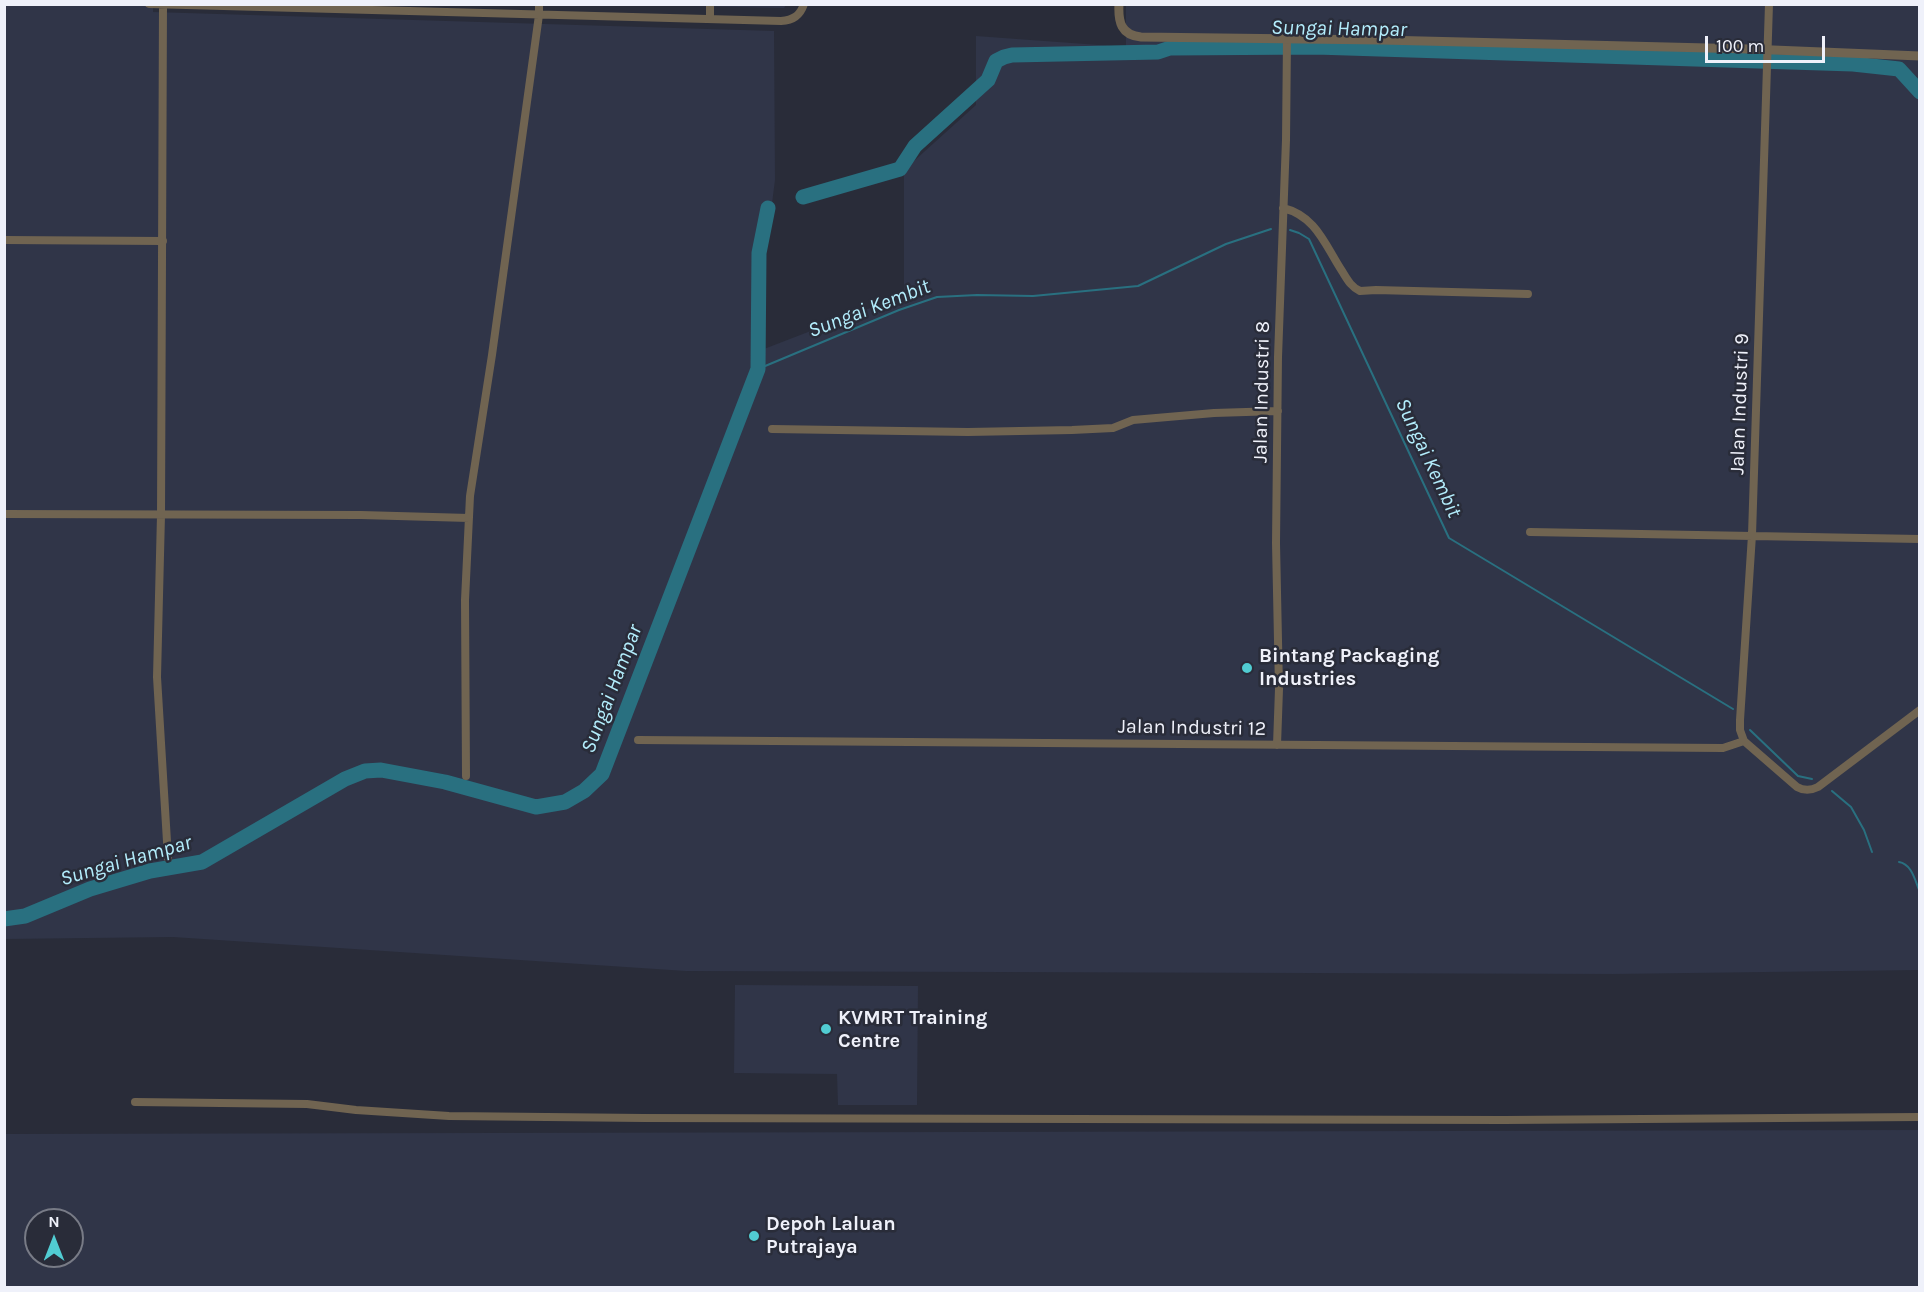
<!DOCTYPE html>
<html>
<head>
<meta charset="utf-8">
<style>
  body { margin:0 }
  #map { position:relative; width:1924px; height:1292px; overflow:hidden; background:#292c39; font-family:Karla,sans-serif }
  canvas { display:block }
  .frame { position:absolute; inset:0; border:6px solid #eff1fa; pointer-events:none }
  .north { position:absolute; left:24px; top:1208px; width:60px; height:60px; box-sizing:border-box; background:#292c39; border:2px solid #787b86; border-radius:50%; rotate:0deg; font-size:16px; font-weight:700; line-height:24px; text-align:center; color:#eff1fa }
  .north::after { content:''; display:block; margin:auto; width:21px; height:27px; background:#51ccd2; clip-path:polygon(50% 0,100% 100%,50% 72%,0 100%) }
  .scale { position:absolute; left:1705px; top:36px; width:120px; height:27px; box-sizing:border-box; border:3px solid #eff1fa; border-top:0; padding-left:8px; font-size:18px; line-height:21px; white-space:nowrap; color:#eff1fa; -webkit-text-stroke:4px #292c39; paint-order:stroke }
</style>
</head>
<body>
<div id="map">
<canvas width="1924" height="1292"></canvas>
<div class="frame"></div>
<div class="north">N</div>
<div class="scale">100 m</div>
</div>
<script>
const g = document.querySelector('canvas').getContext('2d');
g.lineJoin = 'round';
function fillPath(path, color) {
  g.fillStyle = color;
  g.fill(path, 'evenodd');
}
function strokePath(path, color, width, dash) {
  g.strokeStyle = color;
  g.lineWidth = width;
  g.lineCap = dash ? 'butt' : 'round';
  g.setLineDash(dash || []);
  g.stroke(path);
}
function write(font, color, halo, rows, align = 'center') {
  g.font = font + ' Karla,sans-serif';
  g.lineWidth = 5;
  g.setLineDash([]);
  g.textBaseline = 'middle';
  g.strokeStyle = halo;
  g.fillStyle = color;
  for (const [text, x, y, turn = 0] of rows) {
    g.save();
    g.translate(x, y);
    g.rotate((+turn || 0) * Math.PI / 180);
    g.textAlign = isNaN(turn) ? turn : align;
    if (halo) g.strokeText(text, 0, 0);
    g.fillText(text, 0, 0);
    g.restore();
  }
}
fillPath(new Path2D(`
  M153,4V12L774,31L775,180L765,258L764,349L904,295V170L976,105V36L1126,47V4L1919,5V970L1613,974L686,971L173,937L5,939L4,5Z
  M602,4L786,5L784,8Z
  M735,985L918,986L917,1105H838L837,1074L734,1073Z
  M1919,1130V1287H5V1134ZM36,1220H72V1256H36Z`), '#303548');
strokePath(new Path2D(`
  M1290,230L1299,233L1309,239L1449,538L1733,709
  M758,369L899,310L937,297L977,295L1033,296L1138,286L1226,244L1271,229
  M1750,730L1798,776L1812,779
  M1832,791L1851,807L1864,830L1872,852
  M1899,862C1912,864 1915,881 1920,892`), '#297080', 2);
strokePath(new Path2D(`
  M803,197L900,169L915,146L988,80L996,61L1004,57L1012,55L1158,52L1170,48L1316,47L1853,64L1899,69L1920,92
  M4,919L25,916L90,889L150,871L202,862L345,779L365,771L381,770L445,782L536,807L565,802L584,791L602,774L758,369L759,253L768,208`), '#297080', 15);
strokePath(new Path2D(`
  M149,4L781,21C793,20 800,16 804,4
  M163,4L161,515L157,677L168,858
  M710,19V4
  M1283,208C1316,216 1325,245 1342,271C1347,279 1351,287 1360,291L1376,290L1528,294
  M4,240L163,241
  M772,429L968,432L1072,430L1113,428L1133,420L1214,413L1278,411
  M4,514L361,515L469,518
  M1530,532L1920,539
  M638,740L1723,748L1744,741
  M1744,741L1740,730V720L1752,535L1769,4
  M1744,741L1797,787C1804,791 1810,791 1818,787L1920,710
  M1277,745L1279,689L1276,543L1278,357L1286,140L1287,39
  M466,776L465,600L470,496L492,355L539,15V4
  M135,1102L307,1104L356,1110L449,1116L644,1118L1504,1120L1920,1117`), '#706451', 8);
strokePath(new Path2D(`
  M1119,4C1118,22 1121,35 1141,37L1382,40L1749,49L1920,56`), '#706451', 9);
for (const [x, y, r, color] of [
  [1247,668,6,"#51ccd2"],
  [826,1029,6,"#51ccd2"],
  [754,1236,6,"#51ccd2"]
]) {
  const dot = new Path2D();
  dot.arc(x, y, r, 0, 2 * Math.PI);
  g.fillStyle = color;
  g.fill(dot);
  strokePath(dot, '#292c39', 2);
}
write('20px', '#eff1fa', '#292c39', [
  ["Jalan Industri 8",1262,392,-89],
  ["Jalan Industri 9",1740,404,-88],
  ["Jalan Industri 12",1192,728,1]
]);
write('bold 20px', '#eff1fa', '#292c39', [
  ["Bintang Packaging",1259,656],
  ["Industries",1259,679],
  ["KVMRT Training",838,1018],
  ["Centre",838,1041],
  ["Depoh Laluan",766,1224],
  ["Putrajaya",766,1247]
], 'left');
write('italic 21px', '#b3edfc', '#292c39', [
  ["Sungai Hampar",1339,29,1],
  ["Sungai Kembit",869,309,-21],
  ["Sungai Kembit",1428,458,65],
  ["Sungai Hampar",612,689,-69],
  ["Sungai Hampar",126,861,-16]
]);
</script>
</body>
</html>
